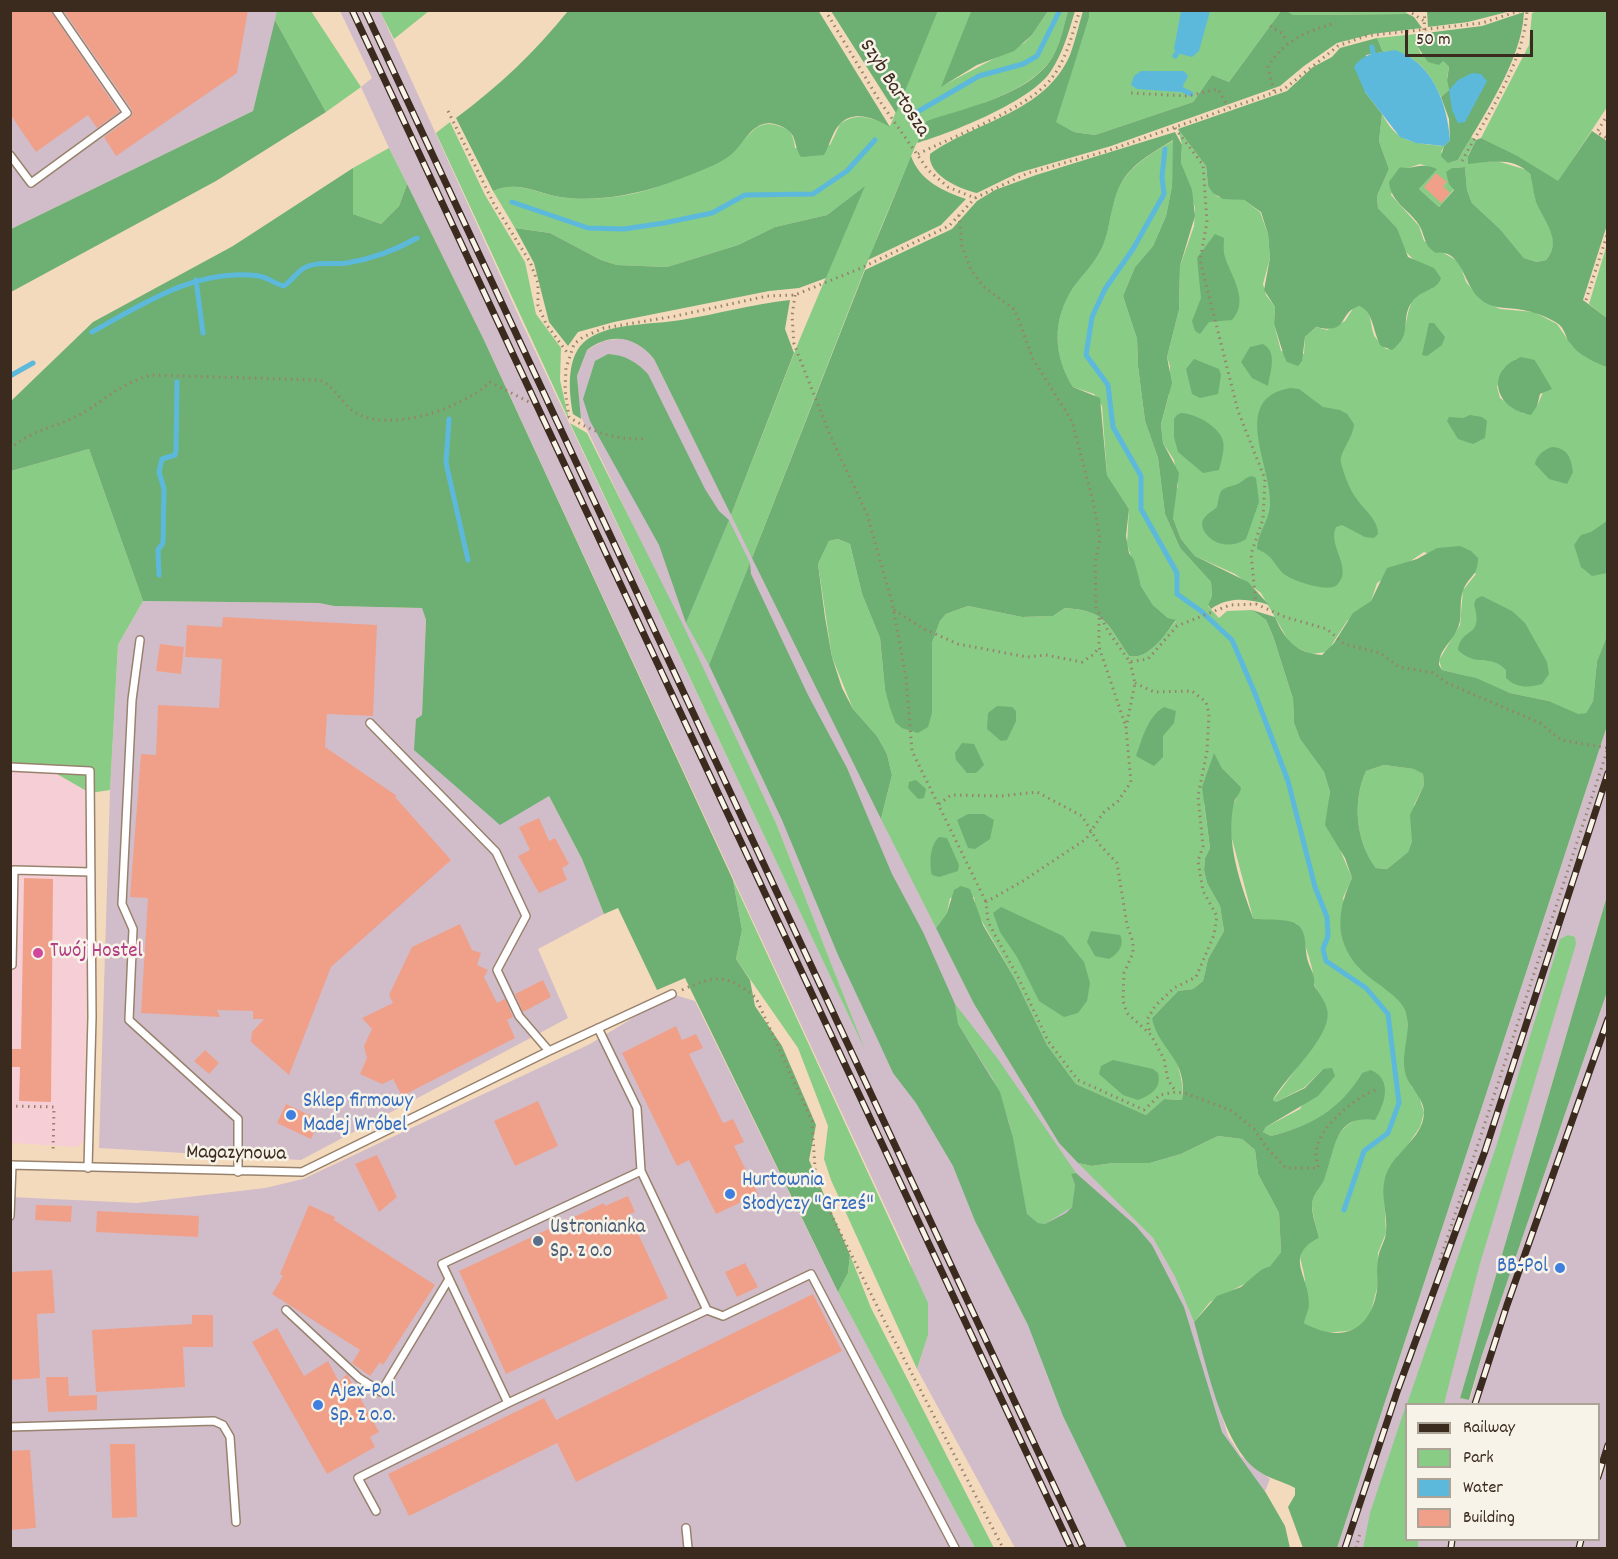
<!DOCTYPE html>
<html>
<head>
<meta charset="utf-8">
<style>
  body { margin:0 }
  #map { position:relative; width:1618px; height:1559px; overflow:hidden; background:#f4dabc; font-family:Dekko,sans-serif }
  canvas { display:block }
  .frame { position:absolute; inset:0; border:12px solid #3b2a1e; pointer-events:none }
  .legend { position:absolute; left:1405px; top:1403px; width:195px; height:138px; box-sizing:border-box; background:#f7f3e8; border:2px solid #aca397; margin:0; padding:8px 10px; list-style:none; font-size:18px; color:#3b2a1e }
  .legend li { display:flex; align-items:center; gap:12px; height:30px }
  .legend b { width:30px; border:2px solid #aca397 }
  .scale { position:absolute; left:1405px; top:30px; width:128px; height:27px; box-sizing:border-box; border:3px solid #3b2a1e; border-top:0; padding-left:8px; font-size:18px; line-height:21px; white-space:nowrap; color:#3b2a1e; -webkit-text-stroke:4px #f7f3e8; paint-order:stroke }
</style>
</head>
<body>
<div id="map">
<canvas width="1618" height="1559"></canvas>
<div class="frame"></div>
<ul class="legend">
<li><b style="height:8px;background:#3b2a1e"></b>Railway</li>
<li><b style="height:16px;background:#88cc86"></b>Park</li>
<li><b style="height:16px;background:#5db9db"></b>Water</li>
<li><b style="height:16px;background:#f0a089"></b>Building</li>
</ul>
<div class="scale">50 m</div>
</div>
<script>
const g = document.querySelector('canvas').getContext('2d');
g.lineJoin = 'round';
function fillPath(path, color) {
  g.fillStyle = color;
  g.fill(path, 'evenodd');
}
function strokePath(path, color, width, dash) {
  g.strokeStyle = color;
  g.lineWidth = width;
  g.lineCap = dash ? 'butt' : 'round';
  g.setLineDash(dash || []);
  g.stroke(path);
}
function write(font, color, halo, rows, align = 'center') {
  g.font = font + ' Dekko,sans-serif';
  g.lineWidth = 5;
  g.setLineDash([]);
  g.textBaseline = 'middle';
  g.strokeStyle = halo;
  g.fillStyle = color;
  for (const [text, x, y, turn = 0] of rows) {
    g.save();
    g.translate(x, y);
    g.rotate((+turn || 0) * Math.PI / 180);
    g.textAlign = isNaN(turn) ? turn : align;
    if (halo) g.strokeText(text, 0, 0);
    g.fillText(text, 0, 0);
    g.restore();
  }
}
fillPath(new Path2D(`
  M10,765L43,766L90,793L84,1141L77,1147L11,1143Z`), '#f6cfd6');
fillPath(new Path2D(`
  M11,11H278L253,111L11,229Z
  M340,11H380L521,321L860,1038L776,823L580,415L577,376L587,350L603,341L625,338L641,345L654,359L974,1004L1059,1143L1153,1238L1175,1277L1194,1322L1228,1436L1241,1456L1270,1479L1243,1548H1015L917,1369L928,1335L909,1258L484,340L389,148L361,87L372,78Z
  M143,601L319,603L334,606L422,608L426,620L422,715L416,719L549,796L582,859L604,914L538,949L568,1018L301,1160L99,1148L110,790L118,645Z
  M1607,726V896L1460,1398L1470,1400L1482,1355L1607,992V1548H1337ZM1406,1404H1598V1540H1406Z
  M672,994L695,1001L838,1292L975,1548H11V1197L137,1203L265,1188L303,1179L590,1044Z`), '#d1bdc9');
fillPath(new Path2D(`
  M1403,10L1408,14L1293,15L1287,11Z
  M1540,10L1607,11V107L1558,182L1516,155L1481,138L1529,45L1532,13Z
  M277,11H311L361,87L326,112L275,20Z
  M380,11H429L394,39Z
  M938,11H971L942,86L1024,43L1032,35L1048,11H1068C1063,27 1061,43 1052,58C1030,93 964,110 926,121L882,225L752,558L731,515L799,341L864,187L827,215L775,227L738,245L667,267L617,265L601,260L550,233L515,228L493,191C517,180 535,193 560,197C597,202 638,196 672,181C686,176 701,170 714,163C722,158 731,153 737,147C752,134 757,117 782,127C792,130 794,139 795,148L830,145L840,124C858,111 873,119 890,126Z
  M1089,11H1281L1229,82L1212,75L1193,102L1095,135L1074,132L1055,122L1089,18Z
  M1426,33L1417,46L1421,54L1443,61L1449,67L1447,78L1449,90L1441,97C1431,73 1411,47 1383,52L1377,38Z
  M1382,114C1397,143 1413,143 1444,146L1441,152L1451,162L1458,160L1471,137L1476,140L1468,155L1472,163L1497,161L1527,170C1535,180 1532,192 1537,203C1545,221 1563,241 1546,260L1537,262L1524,258L1500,229L1472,203L1467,190L1465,167L1452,168L1448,179L1454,189L1439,207L1419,189L1436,169L1420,164L1405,169L1400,167L1391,195L1419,226L1424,241L1459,262L1466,282L1480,299L1500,309L1534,312L1557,324L1572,346L1607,367V636L1597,661L1593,701L1586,713L1578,715L1549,701L1510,693L1467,676L1442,670L1439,660L1460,625L1463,590L1476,574L1424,552L1377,583L1371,601L1347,621L1327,652L1311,654L1291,645L1261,593L1235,574L1195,556L1181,539L1173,518L1174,496L1178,486L1174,460L1163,443L1161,424L1169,395L1170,366L1167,357L1179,310L1180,266L1194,226L1195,208L1181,163L1182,145L1178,129L1206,166L1208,186L1218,197L1244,200L1260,212L1268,234L1270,258L1263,284L1266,295L1275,307L1274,324L1281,351L1304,354L1305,337L1316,327L1327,330L1345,321L1354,307L1359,306C1374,311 1369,326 1375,337C1378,341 1382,345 1386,349C1409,352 1403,313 1413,301C1417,295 1426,291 1433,288L1417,263L1404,250L1397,228L1378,208L1377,196L1389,169L1379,141ZM1516,359L1535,360L1551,389L1544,390L1537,406L1524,414L1500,398L1497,387L1504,368Z
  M450,122L485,195L525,262L536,314L561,348L560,380L569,420L436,133Z
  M1174,140L1172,186L1166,216L1153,246L1135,267L1123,296L1137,339L1138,366L1145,421L1158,458L1165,514L1180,548L1211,582L1212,596L1208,606L1219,618L1227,611L1252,610L1266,620L1273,636L1293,699L1294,723L1300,739L1324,772L1330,792L1329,803L1341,852L1352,878L1343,898L1358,967L1401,1001L1407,1016L1411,1086L1419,1096L1424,1113L1420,1127L1405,1149L1398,1155L1384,1193L1386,1233L1378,1253L1377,1288L1370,1315L1360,1327L1348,1331L1323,1333L1304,1323C1304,1309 1306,1293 1305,1280C1302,1255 1291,1253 1319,1238C1317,1228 1313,1217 1312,1206C1312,1196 1319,1190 1323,1181C1336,1154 1328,1129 1362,1118V1073C1339,1110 1314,1125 1271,1136L1263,1132L1266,1127L1300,1109L1323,1069L1305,1087L1276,1102L1273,1100L1317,1041L1327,1009L1314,984C1316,975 1302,934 1297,924C1282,920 1268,922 1253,918L1227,820L1241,787L1222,768L1214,754L1207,775L1204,804L1210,848L1205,858L1204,870L1207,883L1220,906L1224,931L1208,959L1203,981L1193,989L1178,991L1152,1018C1167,1044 1186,1069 1182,1100L1164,1099L1146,1115L1076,1084L1047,1045L1015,979L976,911L974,897L950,898L947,913L936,928L881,819L892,775L887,754L877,736L853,709L832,657L818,564L829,541L838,539L850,544L862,594L880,638L885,690L895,722L932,713V643L940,621L946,614L968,606L1022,617L1053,616L1065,608C1107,611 1107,624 1129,656C1150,660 1164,634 1176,621L1168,618L1153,605L1141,586L1127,544L1129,509L1107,475L1102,406L1094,394L1073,387C1052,354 1052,317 1075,285C1083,274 1093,264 1100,252C1108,236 1109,221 1113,204C1121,170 1146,157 1174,140Z
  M389,148L407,184L399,206L381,224L353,214V168Z
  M1607,244L1608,318H1607L1589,304Z
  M570,423L587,433L684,627L776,823L865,1050Z
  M89,449L143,601L118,645L110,790L90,793L43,766L11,765V471Z
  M729,520L750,563L709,665L686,623Z
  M1384,765L1415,769L1423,774L1424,785L1414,805L1412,841L1408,852L1387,869L1376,868C1356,842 1352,802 1366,771Z
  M733,880L928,1303V1335L917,1369L831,1180L824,1159L828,1126L798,1048L736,959L742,930Z
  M1568,935L1575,937L1576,944L1479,1267L1444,1404H1407L1496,1147L1560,939Z
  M955,1004L998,1059L1076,1173L1071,1175L1075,1185L1072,1207L1045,1224L1038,1223L1027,1214L1009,1122L993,1079L958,1024Z
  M1218,1136L1242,1139L1255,1150L1258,1174L1279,1213L1281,1252L1270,1266L1262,1269L1248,1282L1210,1302L1194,1322L1175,1277L1153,1238L1078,1163L1092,1166L1113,1163H1150L1181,1154Z
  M850,1255L871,1308L994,1548H975L838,1292L848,1273Z
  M1406,1405V1540H1418V1548H1363L1370,1513Z`), '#88cc86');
fillPath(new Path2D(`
  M818,10L890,127C876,119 854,109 840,124C832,132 830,145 824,155L801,157C796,150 796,143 793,136C789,130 784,127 778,125C752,116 745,146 728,157C714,167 677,180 660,186C629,196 593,202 560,197C536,193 518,180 493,191L456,118C499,86 535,52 568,11Z
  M831,11H938L896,113Z
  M971,11H1048L1032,35L1014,51L977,65L941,87Z
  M1068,11H1075C1069,31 1063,53 1051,71C1032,101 951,133 917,143L926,121C965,108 1029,95 1052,58C1061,43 1063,27 1068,11Z
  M1083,11H1089V18L1056,122L1074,132L1095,135L1193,102L1212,75L1229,82L1281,11H1287L1293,15L1408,14L1414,17L1422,28L1372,34L1337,43L1304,66L1280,86L1111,146L1018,173L977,193C960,189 927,175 930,154C976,121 1045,113 1070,55C1075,41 1079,25 1083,11Z
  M1427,11V10L1511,11L1468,22L1428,27Z
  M1524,12C1522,61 1482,117 1458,160L1448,163L1441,156L1444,146L1450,140L1449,119L1441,97L1449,90L1447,80L1449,67L1443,61L1439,65L1428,62L1417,46L1419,40L1426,33L1482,26Z
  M275,20L326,112L216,181L11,292V229L253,111Z
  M1377,38L1383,52L1366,55L1365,92L1382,114L1379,141L1389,169L1377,196L1378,208L1397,228L1408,257L1434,268L1441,278C1437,291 1421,290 1413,301C1399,317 1414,335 1392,350L1381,346C1373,334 1374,311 1359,306C1337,313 1350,335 1316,327L1305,337L1302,361L1298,366L1287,362L1284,356L1274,324L1275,307L1264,290L1270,258L1268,234L1261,212L1244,200L1223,199L1213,193L1208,186L1206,166L1178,129L1287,91L1313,67L1332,57L1340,48Z
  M1592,131L1607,141V225L1583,300L1607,318V367C1595,363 1577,354 1569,342C1565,336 1565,328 1557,323C1547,317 1535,312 1523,310C1507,307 1493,310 1480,299C1463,285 1462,248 1436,253C1423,245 1426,237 1419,225C1409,209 1391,203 1389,182L1400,167C1413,171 1420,161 1437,169L1419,189L1439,207L1454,190L1449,184L1446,172L1452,168L1465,167L1467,190L1472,203L1500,229L1524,258L1537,262L1546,260C1563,241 1544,221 1536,202C1533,193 1533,183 1530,174C1514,156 1488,162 1468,164V156L1476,140L1481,138L1516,155L1558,181Z
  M1175,132L1182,145L1181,163L1192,190L1195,216L1180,266L1179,310L1167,357L1172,383L1161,424L1163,443L1179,473L1173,518L1181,539L1195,556L1248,582L1269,605C1250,599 1229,596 1211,609L1208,605L1212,596L1211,582L1180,548L1165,514L1158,458L1145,421L1138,366L1137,339L1123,296L1135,267L1153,246L1166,216L1172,186L1173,140C1143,159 1121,169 1113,206C1109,221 1108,236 1101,250C1094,264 1082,275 1073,288C1052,320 1053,355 1073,387L1100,398L1107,475L1129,509L1126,536L1129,553L1134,560L1141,586L1153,605L1168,618L1176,620C1165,634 1150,660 1129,656C1107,624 1107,611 1065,608L1053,616L1022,617L968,606L946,614L940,621L932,643V713L928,727L918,733L902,728L895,722L890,708L885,690L880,638L862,594L850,544L838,539L829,541L818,564L825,617L832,657L842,688L853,709L877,736L887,754L892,775L881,819L752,558L865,270L952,229L977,201L995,190L1036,175Z
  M911,156C920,181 943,191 966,199L941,225L868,260Z
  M353,168V214L381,224L399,206L407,184L484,340L733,880L742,930L736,959L750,980L755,1006L782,1046L816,1125L809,1160L850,1255L848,1273L838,1292L685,978L657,990L618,908L604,914L582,859L549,796L500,825L414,750L416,719L422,715L426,620L422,608L334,606L319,603L143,601L89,449L11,471V401L93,322L233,246Z
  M865,186L826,278L799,288L769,291L614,322L578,332L568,346L549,322L534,263L515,228L550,233L601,260L617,265L667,267L738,245L775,227L827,215Z
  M1215,234L1224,238C1224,244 1223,251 1225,257C1231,276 1250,301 1232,320L1209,322L1200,334L1195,331L1192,321L1201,298L1197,258Z
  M790,300L785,329L794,353L731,515L654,359C636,336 611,332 587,350L577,376L581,419L573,414C569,393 566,360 583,343C605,322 653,325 681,320C718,314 753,304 790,300Z
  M1429,323H1434L1445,337L1442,345L1427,356L1422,355Z
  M1263,344C1278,352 1270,372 1268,386L1252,378L1241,362L1250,347Z
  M608,354C625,355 637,362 648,374L705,489L719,511L729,520L686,623L659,545L590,421L583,399L595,361Z
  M1521,357L1535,360L1552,389L1540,394L1537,406L1531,415C1495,409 1484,371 1521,357Z
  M1194,359L1219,369L1221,375L1218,394L1200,398L1192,394L1186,369Z
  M1291,388L1299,389L1323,407L1340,410L1347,414L1354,424C1353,439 1339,452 1341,463C1344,474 1349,489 1356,498C1364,510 1378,519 1378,534L1374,538L1365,537L1342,525L1336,527C1327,546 1354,568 1337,585C1328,593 1293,581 1284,574C1273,564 1274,556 1257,549C1257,534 1269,521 1270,506C1273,467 1228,398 1291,388Z
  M1181,413C1195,413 1220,427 1223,441C1225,450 1221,461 1219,470L1203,473L1178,452L1174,437V419L1177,415Z
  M1470,415L1482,417L1487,421L1485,438L1473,444L1458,439L1447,421L1449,417L1463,418Z
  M1552,447C1568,448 1571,458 1573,472L1567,484L1549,479L1535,464C1536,456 1544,449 1552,447Z
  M1252,476L1256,478L1259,502L1246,539C1221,556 1193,530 1205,517C1208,513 1213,511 1217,507C1221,489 1218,490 1235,485C1242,483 1245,477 1252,476Z
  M1607,521V573L1592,576L1581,567L1574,545L1581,535L1591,532Z
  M1460,546L1471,551L1478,558C1478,577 1468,576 1463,591C1458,605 1464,618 1456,632C1450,644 1439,650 1439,665L1442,670L1476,678L1510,693L1549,701L1578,714L1586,713L1593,701L1597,661L1607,636V726L1337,1548H1303L1288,1507L1295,1495V1488C1282,1481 1269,1479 1257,1470C1223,1446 1206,1363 1194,1322L1217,1296L1241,1287L1262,1269L1270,1266L1281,1252L1279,1213L1258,1174L1255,1150L1242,1139L1218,1136L1181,1154L1150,1163H1113L1092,1166L1078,1163L1059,1143L974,1004L936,928L947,913L954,890L961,886L970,889L983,925L1015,979L1047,1045L1076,1084L1146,1115L1164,1099L1182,1100C1189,1059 1158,1050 1152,1018L1178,991L1193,989L1203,981L1208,959L1224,931L1220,906L1207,883L1204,870L1205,858L1210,848L1202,787L1214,753L1222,768L1241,787C1241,794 1235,797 1234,803C1225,840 1240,883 1253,918C1266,922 1295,915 1302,930C1306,938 1305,948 1307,958C1309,968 1316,974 1314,985C1318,992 1325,1001 1327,1009C1334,1035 1285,1077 1273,1100L1276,1102L1305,1088L1323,1069L1332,1068L1335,1076L1318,1096L1266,1127L1263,1132L1271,1136C1313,1125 1339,1110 1362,1073L1371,1070C1393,1080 1385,1103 1375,1120C1332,1114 1336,1151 1324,1180C1320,1189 1312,1195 1312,1206C1312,1216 1317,1228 1319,1238C1283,1256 1309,1274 1309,1304C1309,1310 1305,1317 1304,1323C1340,1343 1370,1333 1377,1290C1378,1280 1376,1269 1378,1259C1379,1249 1385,1242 1386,1233C1388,1215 1380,1195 1385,1178C1391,1153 1423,1140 1424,1113C1424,1097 1408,1087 1405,1072C1401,1054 1410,1036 1407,1018C1405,1006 1399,1000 1390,993C1380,984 1367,977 1358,967C1333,938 1338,909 1352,878L1345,858L1325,825L1330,792L1324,772L1300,739L1294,723L1293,699L1273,636L1266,620L1252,610L1275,617C1285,640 1296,653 1322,655L1334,643L1353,613L1371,601L1387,568L1417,559L1437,548ZM1384,765L1414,769L1423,774L1424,785L1410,815L1412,841L1408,852L1387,869L1376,868C1356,842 1352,802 1366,771Z
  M750,563L751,574L808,695L847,768L892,874L923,932L955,1004L958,1024L1000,1092L1013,1138L1027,1214L1038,1223L1045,1224L1066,1213L1072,1207L1075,1185L1071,1174L1076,1173L1136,1226L1152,1245L1184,1307L1222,1432L1266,1493L1285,1526L1290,1548H1127L1063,1416L1028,1325L975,1221L953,1166L916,1103L893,1073L876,1036L838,955L782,820L709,665Z
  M1482,596L1512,611L1525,623L1547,662L1549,674L1542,684C1529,688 1516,688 1506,678V670C1491,653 1476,668 1458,650C1462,625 1484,640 1474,604L1476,599Z
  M997,706L1012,707L1016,711V721L1007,740L1001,741L987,729L988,713Z
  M1164,707L1176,711L1174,723L1163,736V757L1154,766L1136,756C1142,740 1147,717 1164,707Z
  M962,743L974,744L984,765L976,773H967L956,760L955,753Z
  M916,780L926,789L924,798L918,799L908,788L909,782Z
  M968,814H984L994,820L990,839L975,849L968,848L957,820Z
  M939,837L947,838L959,865L958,871L939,877L932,875C929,863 930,845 939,837Z
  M1607,896V992L1482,1355L1469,1400L1460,1398Z
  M1001,907L1063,936L1084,962L1090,983L1087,1001L1078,1013L1064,1017L1039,1001L1017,957L1000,932L993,913Z
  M1091,931L1120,935C1125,945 1118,954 1109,959L1095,956L1087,942Z
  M1113,1060L1153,1069L1158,1073C1162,1088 1151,1095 1138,1100L1123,1095L1099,1074L1101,1066Z`), '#6eb073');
fillPath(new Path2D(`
  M1181,11H1210L1199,51L1192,57L1177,53L1174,49Z
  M1395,50C1433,63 1447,103 1450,140L1444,146L1416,143L1400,137L1365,92L1354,67C1364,52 1379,53 1395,50Z
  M1141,71H1184L1188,76L1180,92L1137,89L1131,85L1134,76Z
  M1472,73L1481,74L1487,81L1465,122L1458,123L1452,110L1449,90L1458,80Z`), '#5db9db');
strokePath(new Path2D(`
  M1372,47L1373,53
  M1175,56L1177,53
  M1181,89L1191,94
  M912,115L979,76L1023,64L1037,56L1060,10
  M1165,149L1162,177L1164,194L1133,249L1105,289L1092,317L1086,355L1108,385L1113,427L1141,476V509L1177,573V594L1201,611L1232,640L1254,691L1288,781L1315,887L1327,917L1328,936L1323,949L1326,961L1366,988L1388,1014L1399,1103L1388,1133L1364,1151L1344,1210
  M512,202L588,228L624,229L664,223L712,213L745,195L813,194L847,171L875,140
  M196,280L203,333
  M92,332C143,304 198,267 259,276C267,277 275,284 284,286C291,281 295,275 301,270C315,260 331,265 347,263C371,259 396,250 417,238
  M10,376L33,363
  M449,419L446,463L468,560
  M159,575L158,550L163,543L164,489L159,472L162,459L175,455L176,451L177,382`), '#5db9db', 5);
fillPath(new Path2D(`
  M10,10H50L119,112L97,128L88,115L36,152L10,114Z
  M63,10H248L237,73L116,156L104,137L131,117L132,110Z
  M1436,173L1447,182L1443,186L1450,193L1441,203L1424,187Z
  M223,617L377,625L373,716L327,714L325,747L397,796L395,797L451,860L331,967L289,1075L251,1042L252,1032L264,1019H253V1011L217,1010L220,1017L141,1013L148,898L130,897L141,754L156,755L158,705L219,708L222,659L185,657L187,625L222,627Z
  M160,644L184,647L181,674L156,671Z
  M539,818L549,841L555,838L569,864L562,868L567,880L539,893L518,856L530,850L519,827Z
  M24,878L53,879L51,1102L19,1101L20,1067H10V1049H21Z
  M460,924L472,950L481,953L477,965L488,970L484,977L497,1003L505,999L513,1017L507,1020L515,1038L402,1096L393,1079L382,1084L360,1074L367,1058L364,1046L372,1029L362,1018L393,1003L389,995L412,947Z
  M543,980L551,997L523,1012L515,994Z
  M676,1026L682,1040L696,1034L703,1048L689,1054L723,1123L733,1119L744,1142L734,1146L758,1194L716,1214L689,1160L677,1166L622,1053Z
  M205,1050L219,1063L209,1074L194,1061Z
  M538,1101L558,1146L515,1166L494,1121Z
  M286,1104L320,1120L311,1139L277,1123Z
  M377,1155L397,1197L379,1212L355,1164Z
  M628,1196L635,1212L629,1214L668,1298L506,1374L459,1271L604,1203L605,1206Z
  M36,1205L72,1206L71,1222L35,1220Z
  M309,1205L335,1217L334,1220L435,1285L383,1365L380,1362L370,1376L352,1363L360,1350L272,1294L283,1276L280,1274Z
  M97,1211L199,1216L198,1237L96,1232Z
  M745,1263L758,1287L737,1297L725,1272Z
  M52,1270L55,1313L37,1314L40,1378L10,1380V1272Z
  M813,1294L842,1351L576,1482L557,1443L409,1516L388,1474L544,1398L556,1420Z
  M192,1315H213V1347H183L185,1387L96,1392L92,1330L192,1324Z
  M277,1328L304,1376L328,1361L339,1382L347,1374L379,1432L370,1437L375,1447L327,1474L252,1342Z
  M46,1377H68L69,1396L97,1395V1410L48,1412Z
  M110,1444H135L137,1517L112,1518Z
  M30,1450L36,1528L10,1530V1451Z`), '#f0a089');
const lane = new Path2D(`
  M10,155L31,183L127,113L56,10
  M140,640L132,700L122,904L133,929L129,1020L238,1119V1172
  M370,723L496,852L526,916L497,970L519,1016L549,1051
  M10,767L90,771L92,1017L88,1168
  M12,965L14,870L91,872
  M598,1028L637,1108L641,1171L707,1310L508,1403L442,1264L641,1171
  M10,1165L302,1172L549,1051L672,994
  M10,1216L12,1165
  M286,1310L359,1378L381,1392L449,1279
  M707,1310L723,1316L811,1274L955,1548
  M10,1427L214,1421L223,1425L230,1437L236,1522
  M376,1511L358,1478L508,1403
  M686,1528L688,1548`);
strokePath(lane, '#98826d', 10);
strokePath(new Path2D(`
  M825,10L879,100L928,170L948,187L975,198L1028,173L1107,151L1284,89L1338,46L1365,36L1482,23L1522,10
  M1407,10L1424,21
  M1270,26L1283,34L1287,42
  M1424,30L1425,10
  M1274,91L1268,67C1284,40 1307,31 1336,23
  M1131,93L1188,96L1218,89L1228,107
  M448,111L494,204L530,262L538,283V305L546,324L569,355
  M1608,114L1597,132L1608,139
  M1175,128L1203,165L1207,222L1200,260L1238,411L1265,479L1263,519L1251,554L1256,604
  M918,154C954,136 1027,109 1051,79C1067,59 1072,34 1080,10
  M1462,161C1487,115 1524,64 1527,10
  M959,215L962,247L971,270L984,287L1015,310L1033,359L1072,421L1093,501L1100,539L1095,563L1096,607L1108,631L1130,662L1148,659L1177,626L1230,605L1256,604L1285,617L1327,629L1344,644L1380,653L1399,667L1434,673L1447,683L1540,723L1561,740L1608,748L1440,1260
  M795,295L792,316L794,344L830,435L867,514L892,602L906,678L912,751L986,902
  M1586,300L1608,232
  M643,439C616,440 592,432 569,417L565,390L566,368L574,344L583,337L604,328L676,316L767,296L795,295L861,268L949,226L975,198
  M10,449C33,428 61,427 86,411C111,395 121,384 151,375L319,380C335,385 341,404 356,413C391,433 463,408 490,382L533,404
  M894,610L924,629L958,644L1027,657L1046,655L1082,662L1094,654L1099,647
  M1099,618V647L1125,724
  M1130,662L1135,683L1126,728L1131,782L1118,801L1103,813L1086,839L1023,881L986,902L988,922L1019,979L1048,1041L1078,1080L1144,1110L1160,1095L1176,1092L1188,1094L1232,1111L1254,1129L1267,1148L1286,1168H1318C1318,1163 1316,1158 1316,1153C1317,1128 1356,1096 1378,1089
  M1135,683L1154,692L1192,691L1206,702L1209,714L1207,751L1198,796L1203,846L1198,861L1203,891L1217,916L1214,935L1196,977L1174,988L1155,1006L1147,1020L1150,1033
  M939,804L951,795L1001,796L1037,792L1082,816L1099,844L1117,863L1127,925L1133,942V953L1124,973L1123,1001L1127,1013L1151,1035L1164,1059L1168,1080L1176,1092
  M682,990C716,975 726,973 756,998L812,1121L816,1184L888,1328L1003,1548
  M10,1106L54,1107L53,1153
  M1356,1548L1360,1534`), '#98826d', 3, [1.5, 4.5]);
strokePath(lane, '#fff', 7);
const rail = new Path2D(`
  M352,10L1071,1548
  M365,10L1083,1548
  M1475,1404L1507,1305L1608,1019
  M1598,1477L1608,1445
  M1345,1548L1398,1389L1485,1151L1608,773
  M1451,1548L1452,1540
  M1579,1548L1581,1540`);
strokePath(rail, '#3b2a1e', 7);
strokePath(rail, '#f7f3e8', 4.5, [14]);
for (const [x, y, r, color] of [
  [38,953,6,"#d1479c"],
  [291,1115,6,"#3f7fe0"],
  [730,1194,6,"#3f7fe0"],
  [538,1241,6,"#5c6f8a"],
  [1560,1268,6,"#3f7fe0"],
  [318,1405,6,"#3f7fe0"]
]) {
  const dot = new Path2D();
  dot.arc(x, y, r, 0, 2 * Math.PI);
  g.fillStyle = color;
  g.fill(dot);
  strokePath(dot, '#f7f3e8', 2);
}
write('21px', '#3b2a1e', '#f7f3e8', [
  ["Szyb Bartosza",893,89,57],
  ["Magazynowa",236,1155,1]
]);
write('21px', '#b23c85', '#f7f3e8', [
  ["Twój Hostel",50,953]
], 'left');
write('21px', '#366cbe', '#f7f3e8', [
  ["Sklep firmowy",303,1103],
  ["Madej Wróbel",303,1127],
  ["Hurtownia",742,1182],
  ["Słodyczy \"Grześ\"",742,1206],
  ["BB-Pol",1548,1268,"right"],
  ["Ajex-Pol",330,1393],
  ["Sp. z o.o.",330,1417]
], 'left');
write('21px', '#4e5e75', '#f7f3e8', [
  ["Ustronianka",550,1229],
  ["Sp. z o.o",550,1253]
], 'left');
</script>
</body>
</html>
